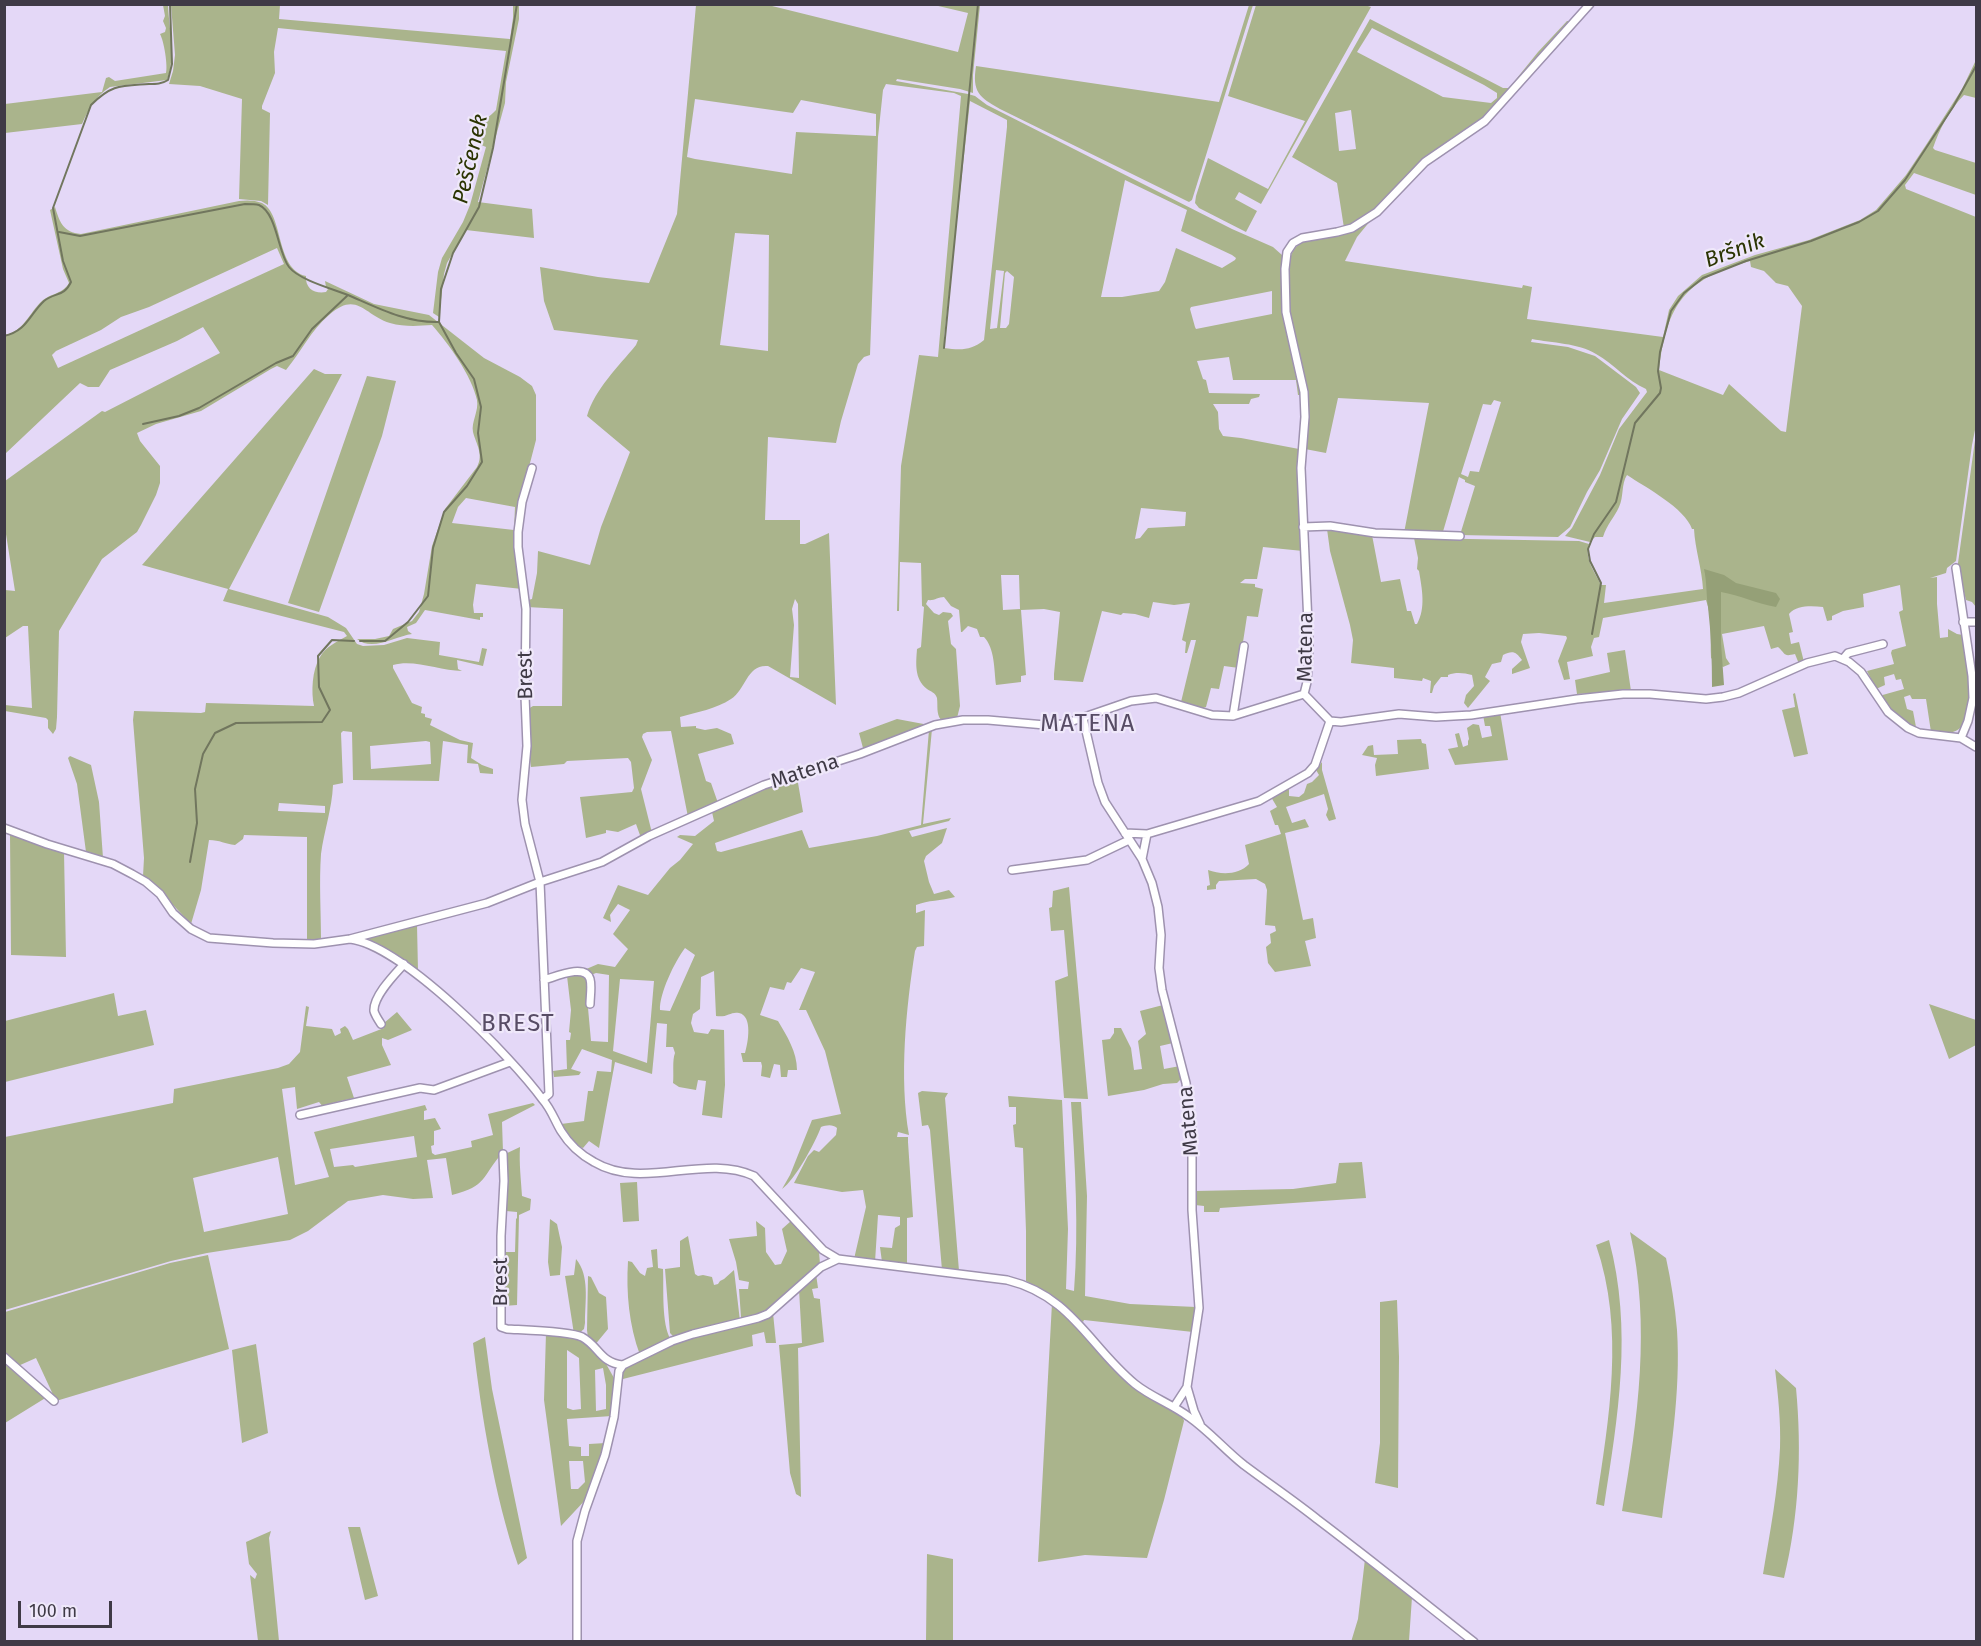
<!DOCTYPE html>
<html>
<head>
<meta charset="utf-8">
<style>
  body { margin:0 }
  #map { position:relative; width:1981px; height:1646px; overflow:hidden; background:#e4d8f7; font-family:"Fira Sans",sans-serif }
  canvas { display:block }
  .frame { position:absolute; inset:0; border:6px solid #3f3a46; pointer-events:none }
  .scale { position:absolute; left:18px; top:1601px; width:94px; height:27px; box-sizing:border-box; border:3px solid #3f3a46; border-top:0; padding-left:8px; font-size:18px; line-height:21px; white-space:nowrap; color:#3f3a46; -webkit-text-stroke:4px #efe8fa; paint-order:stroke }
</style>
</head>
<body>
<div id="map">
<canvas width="1981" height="1646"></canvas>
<div class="frame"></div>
<div class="scale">100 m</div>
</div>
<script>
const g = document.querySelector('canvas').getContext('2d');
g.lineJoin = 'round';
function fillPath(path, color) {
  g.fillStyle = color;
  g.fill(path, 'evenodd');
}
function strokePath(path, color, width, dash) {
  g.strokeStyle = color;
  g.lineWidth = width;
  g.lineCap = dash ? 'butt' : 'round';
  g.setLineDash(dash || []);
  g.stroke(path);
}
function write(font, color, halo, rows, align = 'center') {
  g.font = font + ' "Fira Sans",sans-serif';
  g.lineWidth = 4.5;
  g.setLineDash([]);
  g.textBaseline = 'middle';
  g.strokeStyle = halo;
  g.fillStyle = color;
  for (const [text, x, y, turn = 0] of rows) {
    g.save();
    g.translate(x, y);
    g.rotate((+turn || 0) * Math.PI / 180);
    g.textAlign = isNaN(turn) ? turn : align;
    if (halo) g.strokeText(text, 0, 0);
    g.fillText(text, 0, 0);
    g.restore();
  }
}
fillPath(new Path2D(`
  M1362,4L1371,7L1261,204L1239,192L1235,199L1257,211L1246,232L1199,208L1195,203L1196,196L1208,158L1268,189L1305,121L1228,96L1256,5Z
  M163,5H168C169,29 176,58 167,80L110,87C95,97 89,108 82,124L5,133V104L102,92L106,78L109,77L115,81L166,73C168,66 164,41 160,34L165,32L166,28L163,21L165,16Z
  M171,5H280L279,19L510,39L513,18V5H519V19L506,82L505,103L478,202L532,209L534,238L466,230L447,263L444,274L439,317L433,313L438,272L442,258L463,222L470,205L486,147L474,142C475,121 484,123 496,110L506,51L278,28L274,52L275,73L262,106V109L270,113L268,205L261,201L239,199L242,99L200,86L169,84L173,71L175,55Z
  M696,5H768L958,52L968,13L934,5H980L973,75V93L960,89L897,79L896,81L968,94L975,96L987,105L1232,229L1273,247L1282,255V301L1298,369L1301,395H1298L1296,380H1233L1229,357L1197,361L1203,379L1206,380L1209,393L1260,394L1259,397L1251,399L1249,404H1213L1218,412L1219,429L1223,436L1241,438L1299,449L1303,551L1263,547L1257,579H1245L1240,583L1255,584V587L1263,589L1258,617L1247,616L1239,668L1224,666L1219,689L1211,688L1206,707L1203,708L1181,702L1196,640H1191L1187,653H1185L1186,642L1182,640L1190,603L1174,605L1153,602L1149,618L1135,614L1123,613L1121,615L1102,611L1083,682L1054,680V674L1060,612L1044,609L1021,610L1026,675L1021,676V682L996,685C994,669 995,649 984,637H980L977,629L968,626L962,632H961L959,610L951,606L944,597C938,597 934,601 928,600L926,604L934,613L939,615L943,612L951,613L953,616L948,621L951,644L956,649L960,706L957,718L941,720C936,713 938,707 937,698C935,692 931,692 927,689C914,679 916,663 917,649L921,647L924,607L922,606L921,563L900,562L899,611H897L901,466L919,355L938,357L961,96L954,93L886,84L883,90L878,137L870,355L864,357L858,364L841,421L836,443L768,437L765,520H800V544H805L829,533L836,705L768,666C747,664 746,689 731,699C716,709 697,712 680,717L681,727L696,726V728L705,730L717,728L731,734L734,744L698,754L706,781L711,783L718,803L688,817L671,731L647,732L643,734L642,737L652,760L641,789L652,833L641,838L636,824L618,832L606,830V833L586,838L580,797L632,792L634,788L631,762L628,758L567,761L564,764L531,767L529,752L528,709L533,706H562L563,609L527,607L528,600L532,599L537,573L538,551L590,565L601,527L630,452L587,416C595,389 618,367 636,345L638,340L554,330L544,301L540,267L598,277L649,283L677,214ZM695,99L793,113L801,100L876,114V136L796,132L792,174L695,159L687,157ZM970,101L1007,120V127L984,340C971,351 960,350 944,348V338ZM1125,180L1187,210L1181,231L1232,255L1236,258L1235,260L1222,268L1176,248L1165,282L1159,291L1122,297H1101ZM735,233L769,235L768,351L720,345ZM996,270L1004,271L997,328L990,329ZM1007,271L1014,277L1009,324L1006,328H1000L1005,273ZM1272,291V314L1196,329L1195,327L1190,309L1191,307ZM1141,508L1186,512L1185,526L1148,528L1140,538L1135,539ZM1001,575H1019L1020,609L1003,610ZM795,599L798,604L799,678L790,677L794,625L792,609Z
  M1249,5H1253L1192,200L1189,202L1000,109C979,97 972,92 976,66L1219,102Z
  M1370,19L1503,88H1509L1538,52L1567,21H1571L1489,115L1467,132L1434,151L1371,213L1351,225L1344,228L1337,183L1292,157ZM1372,28L1484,85L1497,93V98L1491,103L1443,97L1357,52ZM1351,110L1356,149L1339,151L1335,113Z
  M1976,60V98L1964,95C1950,109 1939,130 1933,148L1935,150L1976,163V195L1914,173L1905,185L1906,189L1976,217V425L1972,445L1956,561L1947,568L1946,573L1930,578L1937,577V604L1940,638L1948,637V629L1957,634L1963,635C1966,657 1978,713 1959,729C1952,735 1939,732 1931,732L1926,699H1912L1910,695L1904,697L1907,709L1913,711L1916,727C1901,725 1888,709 1879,696L1904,689L1901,679L1896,680L1894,674L1884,677L1885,685L1876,689L1867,671L1894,664L1891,653L1892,650L1906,646L1899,612L1903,610L1900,585L1863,594L1864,607L1843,611L1832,616V620L1827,621L1823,607C1811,606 1797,605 1789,614L1793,632L1789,633L1791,644L1799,642L1804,662L1799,664L1795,654C1783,657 1786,654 1778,647L1771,649L1764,626L1722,634L1726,658L1730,664L1723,667L1711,658C1710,638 1713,619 1706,600L1603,618L1599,637L1594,638L1591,647L1593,656L1567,662L1570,679L1564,680L1558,661L1567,638L1566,636L1539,633L1523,634L1521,642L1530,668L1512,674V669L1522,660C1516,652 1513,650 1503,655L1501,662L1492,664L1485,677L1490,681L1468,708L1464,703L1466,695L1474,686L1472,675C1464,673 1456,672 1448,675V677H1441L1434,686L1432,693H1430L1431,681L1423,678L1422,681L1394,678V668L1351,663L1353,640L1350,625L1330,551L1327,529L1372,535L1381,582L1400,579L1407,611H1411L1415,624H1417C1426,608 1422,589 1419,571L1417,569L1418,558L1414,538L1579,541L1589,544C1584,559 1595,572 1601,585H1606L1604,603L1703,589C1702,569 1695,549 1694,529H1692C1685,508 1645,487 1627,475C1621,484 1624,497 1619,507C1614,518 1607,524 1603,537H1595L1590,542L1565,536L1572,528L1600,475L1619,429L1647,392L1646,389C1627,381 1614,364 1596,354C1578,343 1552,343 1532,339L1531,342L1568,347L1595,356L1636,387L1640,393L1622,419L1600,470L1587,492L1570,527L1558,537L1460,535L1475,486L1465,482V480L1459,477L1442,535L1404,533L1429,403L1338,398L1326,453L1305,449C1305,428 1308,406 1305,385C1302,352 1270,269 1299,244C1311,233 1328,237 1343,234C1353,232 1362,226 1371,220L1357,237L1345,261L1522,288L1523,285L1532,287L1527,319L1663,337L1669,310L1678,296L1702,275L1755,255L1809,240L1860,220L1876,210L1906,175L1926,145L1962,89ZM1750,261L1751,267L1764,271L1776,283L1788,286L1802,306L1786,432L1781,431L1729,384L1723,395L1659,370C1667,304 1685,279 1750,261ZM1494,400L1501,402L1479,472L1470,471L1468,477L1461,474L1483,404L1491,405Z
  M239,201C246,200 255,200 262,203C284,214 275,269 306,276C305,289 315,294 326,292L328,289L326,287L325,281L374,304L429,315L484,358L520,377L532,386L536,395V440L518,509L522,589L476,584L473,605L474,613H483V617H480V620L425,610L416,623L407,627L408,631L412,634C396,636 372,652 357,639H375L389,636L393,629L412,621L419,612L424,594L432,546L445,509L477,467C484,454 476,444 473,432C471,422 479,411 477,400C472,376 448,343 432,325C418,326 404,327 390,323C364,315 357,290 329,315C311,330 301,352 286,370L277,366L271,369L201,411L156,424L137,433L140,441L160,466V483L156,495L141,525L137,532L102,559L59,631L57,717L56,729L53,734L48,728V720L46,718L5,711V705L32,708L28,626H23L5,638V590L15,591L5,528V481L102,411L105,412L220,353L203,327L177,341L110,370L99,387H88L80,383L5,454V335C24,331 29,313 42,301C51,293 63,294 69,283L63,269L50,210L55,207C60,223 63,232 81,234ZM277,248L284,264L58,368L52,355L56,351L101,330L121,317L149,307ZM466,498L515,507L514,530L452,523L458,507Z
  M314,369L325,374H342L229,589L328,617L346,628L357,644L363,646L384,645L407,638L440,642L439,655L479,662L482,648L487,649L483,666L457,660L458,669L462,671C440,671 415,659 393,665V668L412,703L422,707L421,713L425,714V717L432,719L430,725L460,740L473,743L471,758L482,765L493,769V774L480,773L478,764L467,763L468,745L443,741L439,781L353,780L352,732L343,731L341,733L343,783L333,785C332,809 324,831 321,854C319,883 321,911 321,939L307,941V837L244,835L243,839L235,845C225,844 220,840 209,840L201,890L191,924L158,889L143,876L144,858L133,720L134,711L201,713L205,712L206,703L314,706C311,692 312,670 320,657C325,647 338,641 347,636L344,632L223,601L228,589L142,565ZM426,741L430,742L431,764L371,769L370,746ZM279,803L325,806V813L278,811Z
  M367,376L396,381L382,436L319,612L288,603Z
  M1976,433V607L1972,602L1966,600L1958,569V563Z
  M1625,650L1631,691L1577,694L1575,680L1610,672L1607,653Z
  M1795,693L1808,754L1794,757L1782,710L1795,707L1793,694Z
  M1500,712L1508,760L1455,765L1448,749L1458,747L1455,734L1459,733L1463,747L1468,745V741L1469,739L1467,728L1473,724L1479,725L1482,738L1492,736L1490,726H1485L1483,715Z
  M897,719L929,725L865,749L863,748L859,733Z
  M932,729L923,824L951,818L949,821L909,831L912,837L947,828L942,843L926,856L924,861L929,882L934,894L949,890L955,897C941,901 928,900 916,905V913L925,910L924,946L917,947L915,951C906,1008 899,1078 909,1135L898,1132L897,1137H908V1142L913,1217L907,1218V1266L882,1262L880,1247L892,1248L895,1228L900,1225V1217L878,1215L875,1262L854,1259L866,1207L863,1190L842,1192L794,1183L808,1156L814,1150L819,1152L836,1135L837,1128C833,1124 826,1125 821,1127C815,1143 795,1180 782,1189L790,1175L812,1120L841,1114L825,1051L806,1010H799L815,972L801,968L791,983L787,982L784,990L770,987L760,1015L778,1021C787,1036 797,1052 797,1070H788L787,1077H781L780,1065L774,1064L770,1078L761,1076L762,1066L761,1062H743L741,1053H745C748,1043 753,1016 739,1013C731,1011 727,1018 716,1016L714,971L701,977L700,1009L693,1014L691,1023L694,1032L708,1034L711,1029L724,1030L725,1085L722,1118L702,1115L706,1081L698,1080L696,1090L679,1087L673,1083C674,1074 672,1060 675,1053L673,1047H666L667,1024L657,1023L652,1074L615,1062L599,1148L589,1141L583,1148C573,1146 566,1133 561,1124L584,1121L588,1091H593L597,1071L611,1072L612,1060L582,1049L571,1069L581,1072L579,1075L554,1077L553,1071L567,1069L566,1040H570L571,1033L569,1032L571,1010L567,976L583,974L589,981L588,1008L591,1041L608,1042L609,975L596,973L591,975L584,970L598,964L615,967L628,949L613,934L630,910L618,904L610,915L611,922L603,918L618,885L648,895L670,868L680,860L693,844L677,837L680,835L695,836L714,821L712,812L763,789L797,777L803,812L715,843L717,851L721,852L802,830L809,848L877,836L921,825L929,730ZM685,948L695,955L670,1011L660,1010C659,994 675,961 685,948ZM620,979L654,981L647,1063L613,1051Z
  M1421,739L1422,743L1426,744L1429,769L1376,776L1375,765L1377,758L1362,755L1368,746L1373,745L1374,755L1398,754L1397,740Z
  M70,756L91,765L99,802L103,858L86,852L77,784L68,758Z
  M1322,762V770L1336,819L1329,821L1326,815L1328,809L1324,794L1286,807L1292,823L1305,819L1309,827L1285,833L1303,920L1313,918L1316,938L1305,941L1311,966L1275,972L1268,963L1266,947L1271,943L1270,934L1276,931L1275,926L1265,925L1267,890L1265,884L1256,879L1219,881L1216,885V889L1207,890V886L1210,885L1208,870C1221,875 1239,875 1249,864L1245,845L1281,834L1278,825H1275L1270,811L1277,807L1271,797L1289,788V796L1299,797L1304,793L1307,784L1312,782L1319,775L1316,770Z
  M10,834L64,852L66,957L11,955Z
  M1069,887L1088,1099L1064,1098L1055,981L1068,976L1064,930L1051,931L1049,908L1052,907L1053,891Z
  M417,925L418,971L369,941L370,937Z
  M114,993L118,1016L146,1010L154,1045L5,1082V1021Z
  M1929,1004L1976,1020V1045L1949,1059Z
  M1163,1005L1173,1043L1160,1046L1164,1069L1180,1066L1182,1078L1177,1083L1163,1084L1144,1090L1108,1096L1102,1040L1110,1039L1114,1033V1028H1121L1131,1048L1134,1070L1142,1069L1138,1041L1146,1034L1140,1011Z
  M306,1006L309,1007L306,1026L332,1029L335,1036L341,1033L340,1029L345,1026L348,1029L353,1040L384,1028V1023L397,1012L412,1030L388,1040L382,1038V1045L391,1065L347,1077L354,1098L332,1103L324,1108L319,1102L297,1109L295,1087L282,1089L295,1185L329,1177L314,1132L425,1105L427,1110L424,1111V1120L435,1118L441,1129L434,1131V1145L431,1146L432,1153L435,1155L472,1147L471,1141L493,1135L488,1114L533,1103L535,1105L502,1122L503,1152C481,1177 488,1186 452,1195L446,1158L427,1160L433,1198L413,1199L383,1195L348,1201L308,1231L290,1240L207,1253L171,1261L5,1310V1137L173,1103L174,1089L278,1068L289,1064L300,1052ZM414,1136L417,1157L355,1167L353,1165L334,1167L330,1149ZM278,1157L288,1214L204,1232L193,1178Z
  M922,1091L948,1093L945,1098L959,1271L942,1270L930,1130L928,1125L922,1126L918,1093Z
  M1008,1096L1062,1100L1068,1229L1066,1289L1074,1291C1079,1228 1075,1165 1071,1102H1081L1087,1196L1085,1296L1130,1304L1196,1307L1193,1332L1084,1320L1083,1322L1053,1297L1026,1281V1231L1023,1148L1015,1147L1013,1125L1016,1124V1107H1009Z
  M520,1147C519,1164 521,1179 522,1196L531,1199L530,1210L519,1215L517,1305L503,1306V1252H515L516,1219L517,1218V1212L506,1211L507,1178L503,1155Z
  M1362,1162L1366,1198L1220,1208L1219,1212H1204V1206L1195,1205V1191L1293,1189L1336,1183L1339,1163Z
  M637,1182L639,1221L623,1222L620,1183Z
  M550,1219L557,1224L562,1247L560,1275L550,1276L548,1262Z
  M756,1221L765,1228L766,1252L775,1265L781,1264L787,1251L782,1229L791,1221L819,1252L820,1264L765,1314L744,1320L741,1317L739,1289H748L749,1282L739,1280L736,1262L729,1239L757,1236Z
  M1630,1232L1666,1258C1671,1281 1675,1306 1677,1330C1681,1393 1670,1456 1662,1518L1622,1511C1638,1418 1651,1326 1630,1232Z
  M688,1236L695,1274L698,1276L703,1275L712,1277L714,1285L718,1284L720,1281L724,1279L734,1270L740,1321L675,1338L670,1333L665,1269L680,1267V1241Z
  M1609,1240C1633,1330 1618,1416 1604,1506L1596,1504C1609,1418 1625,1329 1596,1245Z
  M657,1249L658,1268L663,1269C664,1287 661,1324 671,1340L640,1355C629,1325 626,1293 628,1261L632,1262L640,1273L645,1276L647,1268L653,1267L651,1250Z
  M208,1255L229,1349L56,1401L36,1358L18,1366L5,1355V1312L170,1263Z
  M576,1259C590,1276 585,1301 585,1323L584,1329L578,1334H574L565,1276L574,1275Z
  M816,1274L818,1288L812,1289L814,1298L820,1299V1301L824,1342L798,1348L801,1497L796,1494L790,1473L779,1345L802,1343L799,1289Z
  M588,1276L591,1277L599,1293L606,1297L608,1329L594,1346L588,1338L587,1330Z
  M1397,1300L1399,1357L1398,1488L1375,1483L1380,1443V1302Z
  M1052,1303C1080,1325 1099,1358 1126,1381C1142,1395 1163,1404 1182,1414L1184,1421L1164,1500L1147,1558L1085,1555L1038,1562Z
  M773,1313L776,1343H766L764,1332L752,1335L753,1346L619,1380L624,1369L628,1365L674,1343Z
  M546,1333L575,1337L584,1340L605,1362L614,1378L615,1391L612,1416L567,1419L569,1446L581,1447V1456H589V1444L606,1443L588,1497L561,1526L544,1400ZM567,1350L579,1358L581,1409L573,1410L567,1408ZM603,1368L606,1385V1409L596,1411L595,1370ZM569,1461H583L585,1482L578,1489H571Z
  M485,1337L492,1389L527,1558L518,1565C494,1493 482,1419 473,1343Z
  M256,1344L268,1433L242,1443L232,1350Z
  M5,1359L47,1397L5,1423Z
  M1775,1369L1796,1388C1802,1452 1799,1516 1784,1578L1763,1574C1770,1532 1778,1491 1780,1448C1781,1422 1778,1395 1775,1369Z
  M348,1527H360L378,1596L365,1600Z
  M271,1531L269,1538L279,1641H258L250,1575L255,1579L257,1574L249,1564L246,1542Z
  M927,1554L953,1559V1641H926Z
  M1365,1559L1412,1597L1409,1641L1351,1642L1358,1619Z`), '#aab48c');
fillPath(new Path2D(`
  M1704,569L1724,575L1736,583L1776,593L1780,599L1776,607C1757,604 1740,595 1721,592V643L1724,685L1712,687C1712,660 1711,633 1708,607C1706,593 1707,582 1704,569Z`), '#95a077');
strokePath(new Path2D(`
  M59,232L80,236L245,204C249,204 255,204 259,205C277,213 278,253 289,267C299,280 333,289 348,295
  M4,336C27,331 29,315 44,301C55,292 64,297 71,282L63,261L53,208L91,105C112,84 121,86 149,84C156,84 162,84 168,80L172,64L170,4
  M944,348L978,4
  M143,424L179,416L199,408L276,363L293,356L312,329L348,295C378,308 406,323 439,322
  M1592,634L1601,583L1590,561L1588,549L1594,534L1616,502L1635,423L1660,393L1661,388L1658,371L1660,352L1671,311L1684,293L1703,278L1746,261L1811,241L1859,222L1878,211L1905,180L1953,107L1976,66
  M360,641H385L408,622L428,596L433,548L444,512L467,486L482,462L478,433L481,407L474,379L456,353L439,322L441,289L453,253L479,207L493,148L517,4
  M190,862L197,823L195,789L203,754L215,733L236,723L322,722L330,710L319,687L318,656L332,640L354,641`), '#71765e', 2);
const minor = new Path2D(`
  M532,468L522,502L518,532V547L526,609L525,696L527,746L522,800L525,824L540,882L549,1094L543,1099
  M1303,527L1330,526L1375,533L1460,536
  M1956,568L1972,676L1973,698L1968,721L1961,738
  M1963,622H1976
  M1843,659L1848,653L1883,644
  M1304,694L1307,682L1309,646L1301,468L1305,417L1304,392L1286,312L1285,269L1287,252L1293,243L1302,238L1337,232L1352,228L1377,212L1425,162L1485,121L1590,4
  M1304,694L1330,721L1341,722L1399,714L1436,717L1471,715L1577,699L1623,694H1650L1706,699L1723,697L1739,693L1807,663L1835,656L1849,662L1861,672L1888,712L1908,728L1919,733L1961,738L1976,747
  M1233,716L1244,646
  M1083,718L1098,783L1105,802L1142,859L1152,883L1158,907L1161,935L1159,968L1162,990L1186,1083L1192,1132V1210L1199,1308L1187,1387L1194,1411L1200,1424
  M4,828L47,844L113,864L132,874L146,882L160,894L173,913L191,929L209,938L273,943L314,944L350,939L487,903L540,882L602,862L649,836L764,785L860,754L935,725L963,720H988L1045,725L1064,724L1131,701L1156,698L1212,715L1233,716L1304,694
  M1125,833L1147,834L1259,801L1308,773L1315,765L1330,721
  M1142,859L1147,834
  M1012,870L1087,860L1129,840
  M350,939C402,945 512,1057 543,1100C551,1109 555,1121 561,1131C569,1144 581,1155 594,1162C643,1191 704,1153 754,1176L823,1250L838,1259L1007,1280C1072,1296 1089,1346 1135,1384C1151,1397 1172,1404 1189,1417C1209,1431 1225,1450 1244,1465C1268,1483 1293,1500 1317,1519C1370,1559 1422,1601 1474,1642
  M544,980C555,977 585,963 590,979C592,986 590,997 590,1004
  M381,1024C379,1021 375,1015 374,1011C373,996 395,974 404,964
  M300,1115L420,1088L434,1090L510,1062
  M503,1154L504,1181L501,1236V1327L507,1329C523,1330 569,1331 582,1337C599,1346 600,1363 623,1365
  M4,1357L54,1401
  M1174,1407L1187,1387
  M577,1642V1541L585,1511L605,1455L614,1417L619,1371L623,1365L672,1341L693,1334L758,1318L768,1314L821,1267L838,1259`);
strokePath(minor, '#9e92af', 10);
strokePath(minor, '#fff', 7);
write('21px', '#3f3a46', '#efe8fa', [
  ["Matena",1306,647,-89],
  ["Brest",526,675,-91],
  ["Matena",805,772,-18],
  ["Matena",1189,1121,-95],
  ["Brest",501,1282,-90]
]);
write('italic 22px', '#2b3402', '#efe8fa', [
  ["Peščenek",471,159,-77],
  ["Bršnik",1735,251,-20]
]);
g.letterSpacing = '1.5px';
write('24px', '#574c65', '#efe8fa', [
  ["MATENA",1088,724],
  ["BREST",518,1024]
]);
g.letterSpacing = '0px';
</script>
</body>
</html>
